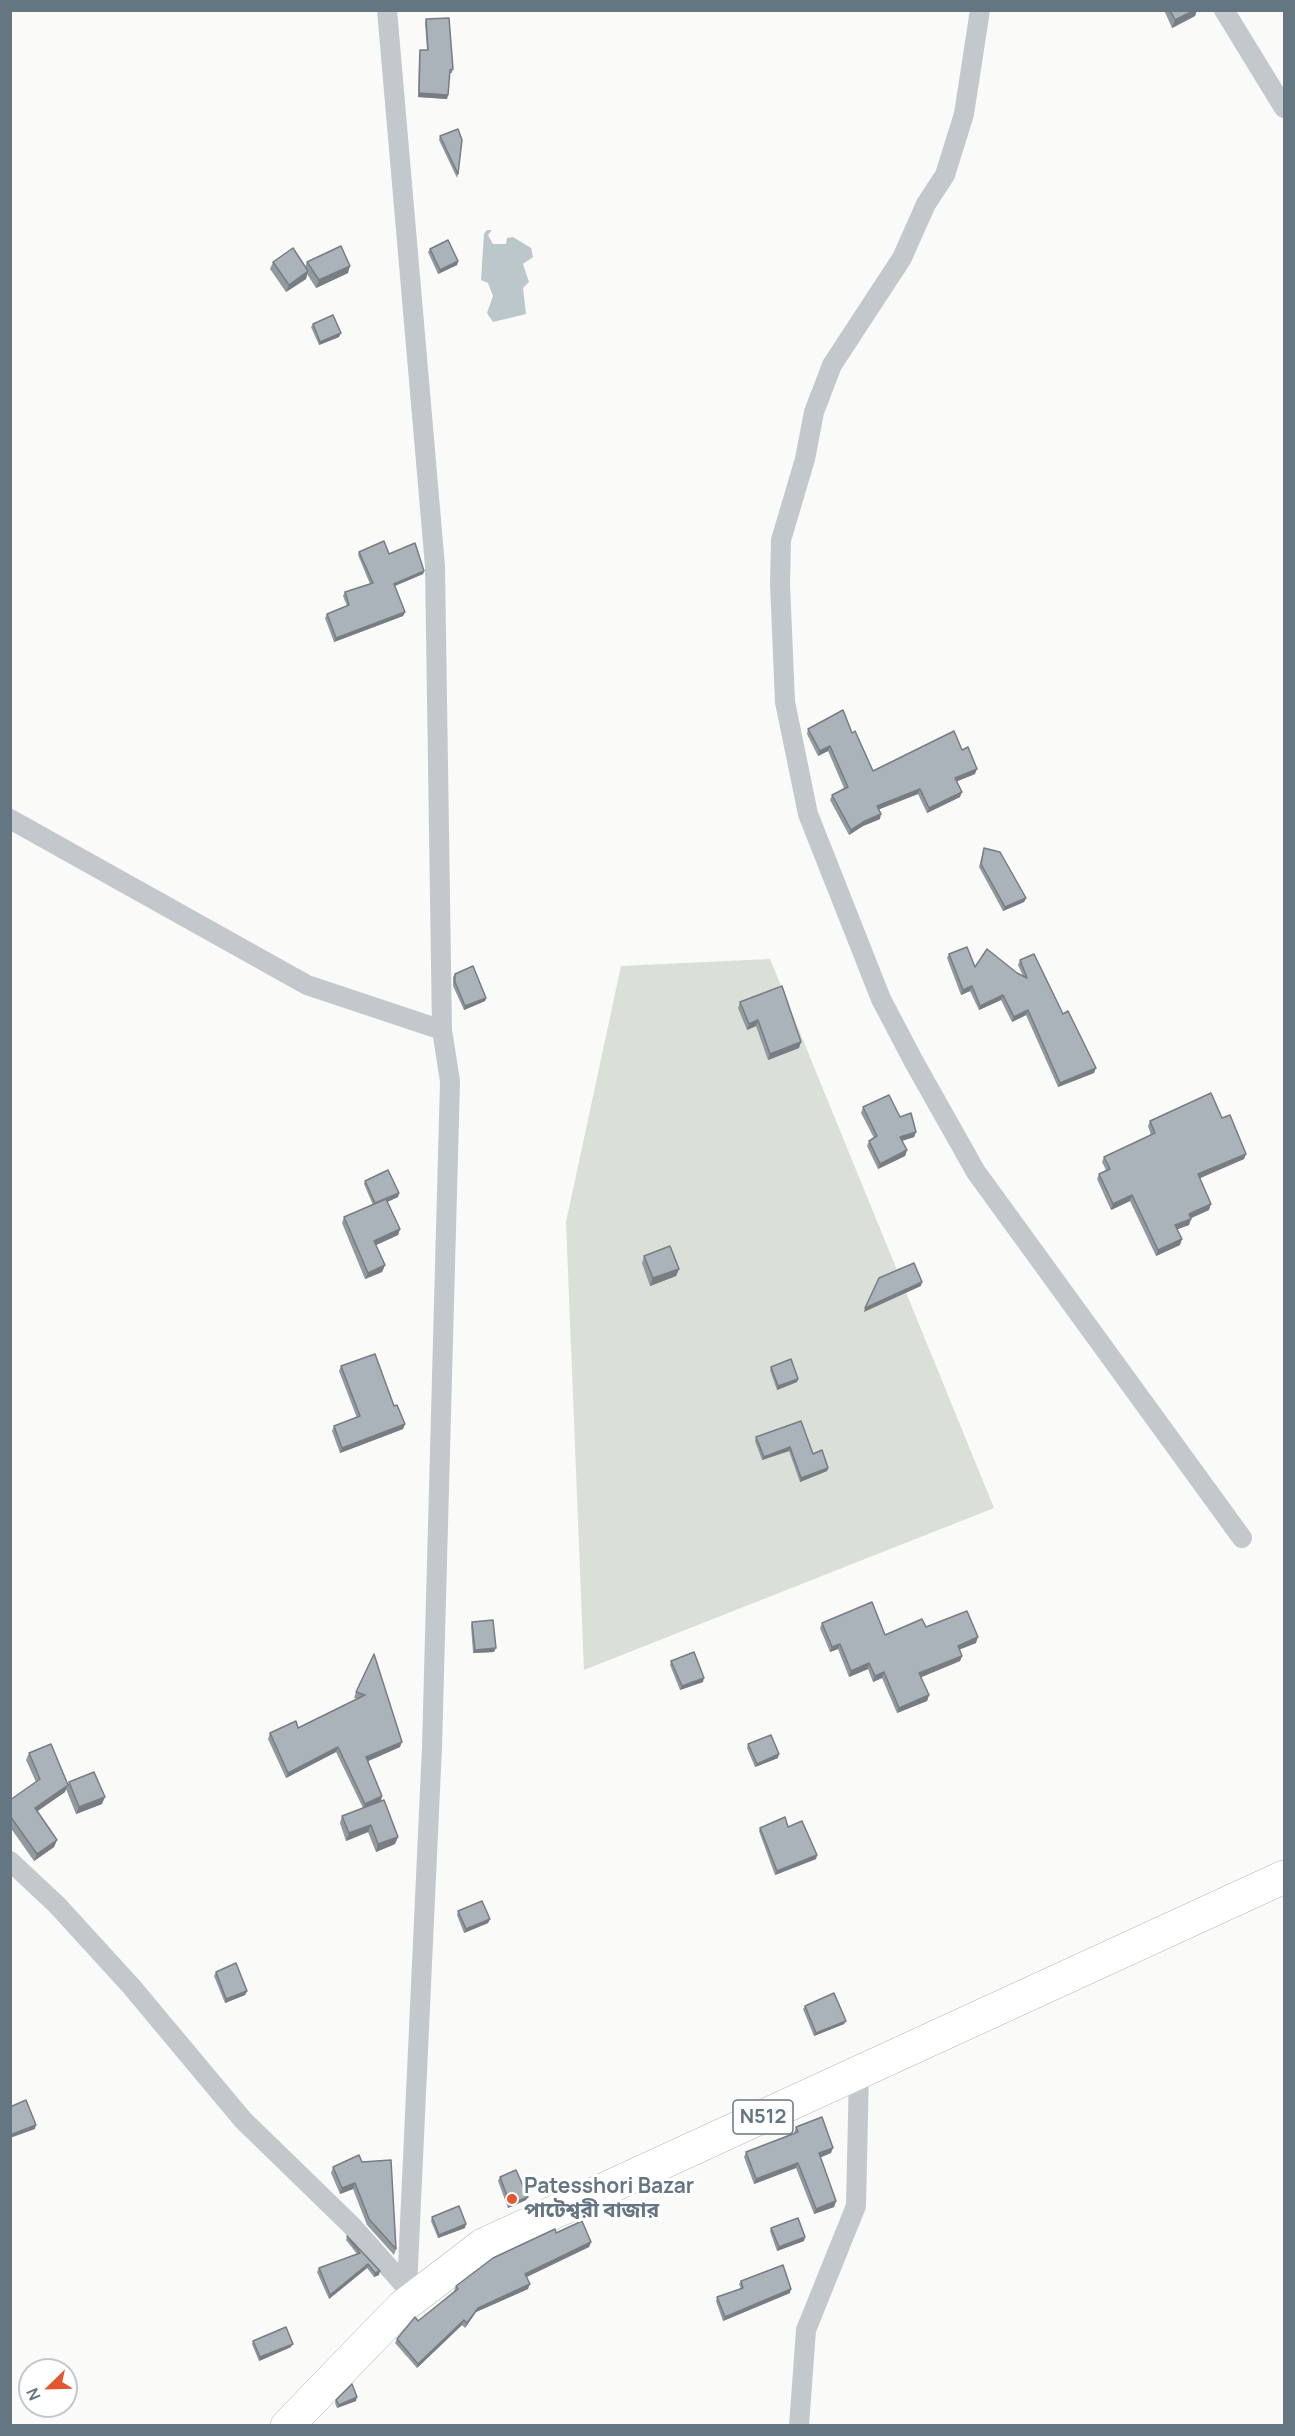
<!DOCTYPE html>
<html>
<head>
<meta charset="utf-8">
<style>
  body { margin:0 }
  #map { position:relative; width:1295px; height:2436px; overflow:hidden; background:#fafaf8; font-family:Manrope,sans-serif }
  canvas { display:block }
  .frame { position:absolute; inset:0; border:12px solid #657683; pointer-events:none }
  .north { position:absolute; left:18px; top:2358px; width:60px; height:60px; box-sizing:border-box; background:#fff; border:2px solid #c1c8cd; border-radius:50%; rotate:247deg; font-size:16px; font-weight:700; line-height:24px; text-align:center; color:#657683 }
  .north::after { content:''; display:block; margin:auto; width:21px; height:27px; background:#e4572e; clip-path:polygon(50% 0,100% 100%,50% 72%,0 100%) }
</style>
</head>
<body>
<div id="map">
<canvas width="1295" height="2436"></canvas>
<div class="frame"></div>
<div class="north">N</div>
</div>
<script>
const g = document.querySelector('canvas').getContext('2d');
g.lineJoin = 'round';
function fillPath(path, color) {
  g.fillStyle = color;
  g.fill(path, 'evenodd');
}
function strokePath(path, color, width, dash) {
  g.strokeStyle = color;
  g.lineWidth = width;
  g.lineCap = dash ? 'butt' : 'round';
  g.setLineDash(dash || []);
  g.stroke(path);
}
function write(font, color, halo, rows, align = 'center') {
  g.font = font + ' Manrope,"Noto Sans Bengali",sans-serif';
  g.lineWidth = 6;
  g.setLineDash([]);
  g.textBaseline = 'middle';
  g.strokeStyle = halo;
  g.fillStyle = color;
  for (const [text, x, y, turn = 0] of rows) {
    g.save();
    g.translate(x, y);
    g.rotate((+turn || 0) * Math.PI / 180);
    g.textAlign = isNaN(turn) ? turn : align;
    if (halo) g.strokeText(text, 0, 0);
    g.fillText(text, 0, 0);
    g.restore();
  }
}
fillPath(new Path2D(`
  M770,959L994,1508L584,1670L566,1222L621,966Z`), '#dadfd7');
fillPath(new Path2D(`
  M487,230H492L488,235L493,244H506L507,238L513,237L531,248L533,257L523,264L529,282L523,288L526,314L493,322L487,313L493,296L488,283L481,280L484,234Z`), '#bbc7cb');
const highway = new Path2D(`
  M287,2426L402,2307L483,2245L1284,1877`);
strokePath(highway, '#b4b9bd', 34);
strokePath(new Path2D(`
  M387,10L435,566L442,1030L450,1081L432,1747L407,2288L402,2307
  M980,10L964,114L945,175L926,204L902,258L832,365L814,412L805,459L781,540L780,584L785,702L808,814L881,999L914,1062L976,1172L1242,1538
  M1224,10L1284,108
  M10,819L307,985L442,1030
  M10,1861L57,1905L131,1986L243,2120L352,2226L407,2288
  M799,2426L806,2330L856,2206L859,2072`), '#c3c8cc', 20);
strokePath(highway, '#fff', 33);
fillPath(new Path2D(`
  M1164,10H1197L1195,16L1172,28Z
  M426,19L453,69L452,73H450L447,99L418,97L419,54L420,50H427L425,23Z
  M440,136L458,174L457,178L439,140Z
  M430,249L458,261L457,265L438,274L428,252Z
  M273,262L305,267L307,262L348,273L316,288L307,274L306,279L286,292L270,269Z
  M313,324L339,337L319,345L311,327Z
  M359,552L389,554L424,571L423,574L395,586L405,612L403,616L334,642L325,618L327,614L347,606L343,596L345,592L370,584L358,555Z
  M808,729L852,733L873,771L962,750L975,774L957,781L960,797L927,813L918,794L879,809L880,819L863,826L849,835L830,800L832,795L844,788L828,751L818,756L807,734Z
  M984,848L1026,898L1024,902L1003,911L979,867Z
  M949,954L975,967L1017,973L1023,976L1018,965L1020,960L1063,1014L1094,1073L1058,1087L1026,1015L1012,1022L1001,1000L979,1010L970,991L961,995L947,958Z
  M455,974L486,998L485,1001L464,1010L453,986V977Z
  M740,1002L799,1048L768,1060L756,1026L747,1030L738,1008Z
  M863,1107L900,1117L916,1132L914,1137L902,1141L907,1150L905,1156L878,1169L867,1146L869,1141L874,1138L861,1113Z
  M1222,1118L1246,1154L1244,1159L1199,1178L1209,1210L1191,1218L1189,1225L1177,1229L1180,1245L1156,1256L1130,1201L1111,1210L1097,1179L1099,1174L1106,1170L1102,1162L1104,1157L1151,1135L1148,1126L1150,1121Z
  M365,1181L399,1193L398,1197L387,1202L400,1229L398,1235L376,1245L385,1265L382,1272L365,1279L342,1223L344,1217L373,1205L364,1184Z
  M644,1256L679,1269L676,1276L650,1286L642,1263Z
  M341,1366L394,1406L405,1424L403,1429L340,1453L332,1431L334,1426L357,1418L339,1371Z
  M771,1367L798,1379L797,1382L777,1390L770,1370Z
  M756,1437L813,1454L828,1468L827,1471L800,1482L789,1451L762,1460L755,1441Z
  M472,1622L494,1652L473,1653L471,1626Z
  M822,1623L885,1635L926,1627L976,1643L960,1649L962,1656L960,1661L921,1677L929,1695L927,1701L897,1713L882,1678L873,1682L868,1669L849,1677L838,1649L830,1652L820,1628Z
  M374,1654L400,1747L367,1761L382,1796L381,1802L398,1837L395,1844L376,1852L368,1832L346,1841L340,1823L342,1816L363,1808L336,1752L286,1778L268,1739L270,1733L298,1728L357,1699L354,1698L356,1692Z
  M671,1661L703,1682L680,1690L670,1665Z
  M748,1744L778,1758L755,1767L747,1748Z
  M29,1753L65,1792L37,1811L57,1840L54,1847L34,1861L10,1827V1800L36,1782L26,1760Z
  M69,1782L102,1804L76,1814L66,1789Z
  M788,1827L817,1855L816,1859L775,1875L759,1831L760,1828Z
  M458,1911L490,1919L488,1923L464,1933L457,1915Z
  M216,1972L247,1991L245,1995L225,2003L214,1976Z
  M805,2006L844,2024L814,2036L803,2009Z
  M796,2127L831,2153L820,2157L836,2201L834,2207L814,2214L796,2168L754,2184L744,2157L746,2152L794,2133Z
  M359,2155L396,2249L394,2255L367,2225L353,2189L340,2194L331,2173L333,2167Z
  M500,2177L528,2197L526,2200L508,2208L498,2181Z
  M432,2217L465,2228L438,2238L431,2221Z
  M771,2228L805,2237L804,2241L777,2251L770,2231Z
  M556,2233L591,2242L589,2247L527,2277L528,2289L476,2312L465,2328L462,2325L417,2368L395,2343L397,2339L454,2291L456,2286Z
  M347,2236L379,2275L374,2277L367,2268L329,2299L317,2272L319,2268L357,2254L346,2240Z
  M741,2281L790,2293L723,2321L716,2301L717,2297L741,2289L739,2284Z
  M253,2341L291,2347L259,2361L252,2344Z
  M336,2400L356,2401L337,2408L335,2403Z`), '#929a9f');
fillPath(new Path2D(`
  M1195,10H1197L1195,16L1172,28L1175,20Z
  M419,93L448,95L447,99L418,97Z
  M458,261L457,265L438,274L440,270Z
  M350,266L348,273L316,288L319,280Z
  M308,271L306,279L286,292L289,285Z
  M341,333L339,337L319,345L320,342Z
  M424,571L423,574L392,587L394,584Z
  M405,612L403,616L334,642L336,638Z
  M830,746L828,751L818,756L820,751Z
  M977,769L975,774L953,783L955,778Z
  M920,789L918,794L875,811L877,806Z
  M962,792L960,797L927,813L929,808Z
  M881,814L880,819L863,826L849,835L851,830L865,821Z
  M1026,898L1024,902L1003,911L1005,907Z
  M972,986L970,991L961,995L963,990Z
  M1003,995L1001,1000L979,1010L980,1006Z
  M486,998L485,1001L464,1010L465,1006Z
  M1028,1010L1026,1015L1012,1022L1014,1017Z
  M758,1020L756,1026L747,1030L749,1024Z
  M801,1042L799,1048L768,1060L770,1054Z
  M1096,1068L1094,1073L1058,1087L1060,1083Z
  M916,1132L914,1137L898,1142L900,1137Z
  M907,1150L905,1156L878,1169L880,1164Z
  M1246,1154L1244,1159L1196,1180L1198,1174Z
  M399,1193L398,1197L374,1208L376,1205Z
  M1132,1195L1130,1201L1111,1210L1113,1204Z
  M1211,1204L1209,1210L1187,1220L1189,1214Z
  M1191,1219L1189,1225L1173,1231L1175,1225Z
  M400,1229L398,1235L372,1247L374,1241Z
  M1182,1239L1180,1245L1156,1256L1158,1250Z
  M385,1265L382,1272L365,1279L368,1273Z
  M679,1269L676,1276L650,1286L653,1278Z
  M922,1282L921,1286L864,1312L865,1308Z
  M798,1379L797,1382L777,1390L778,1386Z
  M405,1424L403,1429L340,1453L342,1448Z
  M790,1447L789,1451L762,1460L764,1457Z
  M828,1468L827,1471L800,1482L801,1478Z
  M978,1637L976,1643L956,1651L958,1646Z
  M840,1644L838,1649L830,1652L832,1647Z
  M496,1648L494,1652L473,1653L475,1650Z
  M962,1656L960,1661L917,1679L919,1673Z
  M869,1663L868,1669L849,1677L851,1671Z
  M884,1672L882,1678L873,1682L875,1676Z
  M704,1678L703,1682L680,1690L682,1686Z
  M929,1695L927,1701L897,1713L899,1708Z
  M402,1742L400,1747L364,1763L366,1757Z
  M338,1747L336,1752L286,1778L288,1773Z
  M779,1754L778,1758L755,1767L757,1764Z
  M68,1785L65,1792L32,1815L35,1808Z
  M382,1796L380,1802L363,1809L365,1804Z
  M105,1797L102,1804L76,1814L79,1807Z
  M371,1825L368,1832L346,1841L349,1833Z
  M398,1837L395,1844L376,1852L378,1844Z
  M57,1840L54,1847L34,1861L37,1854Z
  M817,1855L816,1859L775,1875L777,1871Z
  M490,1919L488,1923L464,1933L466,1929Z
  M247,1991L245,1995L225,2003L226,1999Z
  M846,2021L844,2024L814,2036L816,2033Z
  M36,2125L35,2129L10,2138V2135Z
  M833,2148L831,2153L817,2159L819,2153Z
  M798,2163L796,2168L754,2184L756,2179Z
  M355,2183L353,2189L340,2194L342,2188Z
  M528,2197L526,2200L508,2208L510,2204Z
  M836,2201L834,2207L814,2214L816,2209Z
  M466,2224L465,2228L438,2238L439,2235Z
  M805,2237L804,2241L777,2251L779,2247Z
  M591,2242L589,2247L524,2278L525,2274Z
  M368,2264L367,2268L329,2299L330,2295Z
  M380,2271L379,2275L374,2277L375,2273Z
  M530,2284L528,2289L476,2312L465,2328L467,2323L478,2308Z
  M791,2289L790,2293L723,2321L725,2317Z
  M464,2320L462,2325L417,2368L418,2364Z
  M293,2344L291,2347L259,2361L260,2357Z
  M357,2397L356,2401L337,2408L339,2405Z`), '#777d82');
const building = new Path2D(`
  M1170,10H1195L1175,20Z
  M449,18L453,69L450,70L448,95L419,93L420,50H428L426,19Z
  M458,129L462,140L458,174L440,136Z
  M448,240L458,261L440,270L430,249Z
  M341,246L350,266L319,280L307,262Z
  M293,248L308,271L289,285L273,262Z
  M333,315L341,333L320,342L313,324Z
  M384,541L389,554L415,543L424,571L394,584L405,612L336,638L327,614L349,605L345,592L373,583L359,552Z
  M843,710L852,733L855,731L873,771L954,731L962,750L968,747L977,769L955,778L962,792L929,808L920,789L877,806L881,814L865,821L851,830L832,795L848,787L830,746L820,751L808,729Z
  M984,848L1000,852L1026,898L1005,907L981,864Z
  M967,947L975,967L987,949L1017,973L1027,978L1020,960L1034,954L1063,1014L1068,1011L1096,1068L1060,1083L1028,1010L1014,1017L1003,995L980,1006L972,986L963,990L949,954Z
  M473,966L486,998L465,1006L455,982V974Z
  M782,986L801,1042L770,1054L758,1020L749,1024L740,1002Z
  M1211,1093L1222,1118L1230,1115L1246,1154L1198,1174L1211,1204L1189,1214L1191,1219L1175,1225L1182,1239L1158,1250L1132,1195L1113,1204L1099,1174L1110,1169L1104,1157L1155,1133L1150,1121Z
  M889,1095L900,1117L911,1113L916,1132L900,1137L907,1150L880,1164L869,1141L877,1136L863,1107Z
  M388,1170L399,1193L375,1203L365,1181Z
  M386,1199L400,1229L374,1241L385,1265L368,1273L344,1217Z
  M670,1246L679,1269L653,1278L644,1256Z
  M914,1263L922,1282L865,1308L879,1278Z
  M375,1354L394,1406L397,1405L405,1424L342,1448L334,1426L360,1416L341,1366Z
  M791,1359L798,1379L778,1386L771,1367Z
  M801,1421L813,1454L822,1450L828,1468L801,1478L790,1447L764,1457L756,1437Z
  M872,1602L885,1635L922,1619L926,1627L967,1611L978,1637L958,1646L962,1656L919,1673L929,1695L899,1708L884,1672L875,1676L869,1663L851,1671L840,1644L832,1647L822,1623Z
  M493,1620L496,1648L475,1650L472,1622Z
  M694,1652L704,1678L682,1686L671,1661Z
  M374,1654L402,1742L366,1757L382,1796L365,1804L338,1747L288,1773L270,1733L296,1721L298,1728L365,1695L356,1692Z
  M771,1735L779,1754L757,1764L748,1744Z
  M51,1744L68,1785L35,1808L57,1840L37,1854L10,1816V1800L40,1779L29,1753Z
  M94,1772L105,1797L79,1807L69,1782Z
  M384,1800L398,1837L378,1844L371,1825L349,1833L342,1816Z
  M785,1817L788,1827L802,1821L817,1855L777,1871L760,1828Z
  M482,1901L490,1919L466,1929L458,1911Z
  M236,1963L247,1991L226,1999L216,1972Z
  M834,1993L846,2021L816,2033L805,2006Z
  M26,2100L36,2125L10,2135V2107Z
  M822,2117L833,2148L819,2153L836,2201L816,2209L798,2163L756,2179L746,2152L798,2132L796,2127Z
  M359,2155L362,2162L391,2160L396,2249L369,2219L355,2183L342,2188L333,2167Z
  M516,2170L528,2197L510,2204L500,2177Z
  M459,2206L466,2224L439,2235L432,2217Z
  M798,2218L805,2237L779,2247L771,2228Z
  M582,2221L591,2242L525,2274L530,2284L478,2308L467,2323L464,2320L418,2364L397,2339L415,2317L418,2321L458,2289L456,2286L493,2258L555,2229L556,2233Z
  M347,2236L380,2271L375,2273L368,2264L330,2295L319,2268L360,2253Z
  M783,2265L791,2289L725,2317L717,2297L743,2288L741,2281Z
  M286,2327L293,2344L260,2357L253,2341Z
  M352,2384L357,2397L339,2405L336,2400Z`);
fillPath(building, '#aab3b9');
strokePath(building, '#777d82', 1.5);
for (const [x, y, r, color] of [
  [512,2199,6,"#e4572e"]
]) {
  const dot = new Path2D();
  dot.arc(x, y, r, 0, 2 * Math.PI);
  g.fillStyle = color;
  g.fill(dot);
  strokePath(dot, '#fff', 2);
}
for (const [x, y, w] of [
  [763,2117,60]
]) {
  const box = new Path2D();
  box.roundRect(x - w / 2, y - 17, w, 34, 4.5);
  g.fillStyle = '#fff';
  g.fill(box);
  strokePath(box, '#657683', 1.5);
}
write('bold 20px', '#657683', null, [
  ["N512",763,2117]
]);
write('bold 21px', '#657683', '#fff', [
  ["Patesshori Bazar",524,2187],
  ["পাটেশ্বরী বাজার",524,2211]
], 'left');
</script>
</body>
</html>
